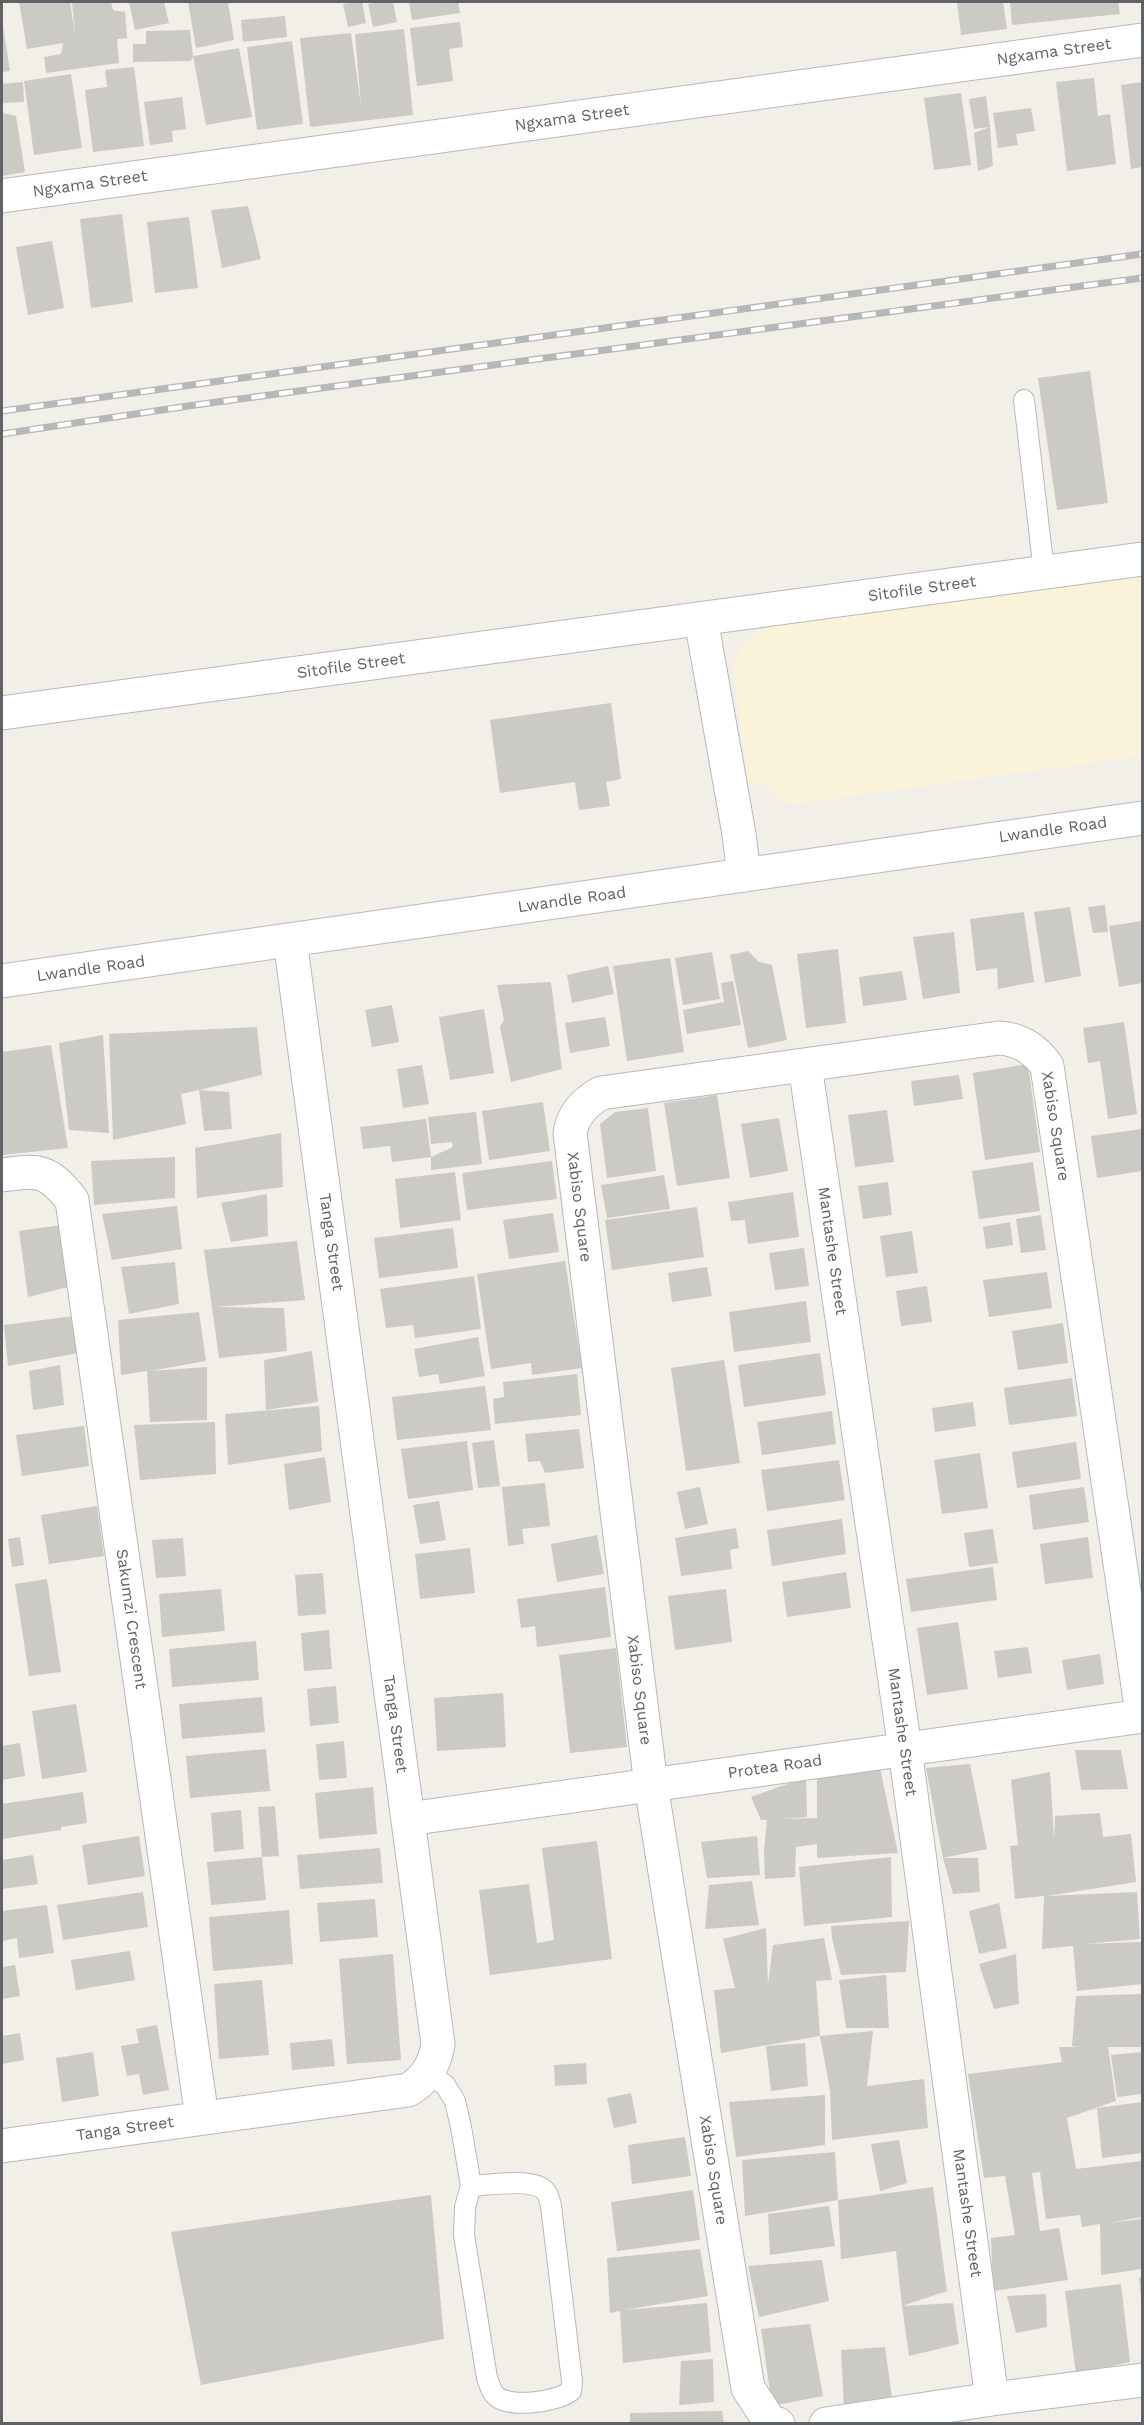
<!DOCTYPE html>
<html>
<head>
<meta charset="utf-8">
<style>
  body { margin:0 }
  #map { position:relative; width:1144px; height:2425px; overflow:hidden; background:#f1efe8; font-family:"Work Sans",sans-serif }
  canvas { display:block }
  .frame { position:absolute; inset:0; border:3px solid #5f6368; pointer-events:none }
</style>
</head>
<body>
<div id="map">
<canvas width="1144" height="2425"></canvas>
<div class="frame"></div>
</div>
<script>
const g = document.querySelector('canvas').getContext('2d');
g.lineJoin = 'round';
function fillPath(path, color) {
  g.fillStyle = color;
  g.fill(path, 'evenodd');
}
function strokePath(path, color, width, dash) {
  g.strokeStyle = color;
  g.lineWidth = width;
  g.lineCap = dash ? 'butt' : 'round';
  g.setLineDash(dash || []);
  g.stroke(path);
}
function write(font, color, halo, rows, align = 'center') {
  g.font = font + ' "Work Sans",sans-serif';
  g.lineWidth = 5;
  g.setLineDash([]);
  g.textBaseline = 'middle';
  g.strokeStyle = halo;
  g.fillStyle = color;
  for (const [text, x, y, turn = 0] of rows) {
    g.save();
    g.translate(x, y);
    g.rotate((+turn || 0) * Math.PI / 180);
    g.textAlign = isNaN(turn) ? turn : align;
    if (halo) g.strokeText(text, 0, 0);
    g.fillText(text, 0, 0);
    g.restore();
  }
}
fillPath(new Path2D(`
  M1142,576V756L787,805L764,782L748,783L733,665L741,646L757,632L775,625Z`), '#fbf3d9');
fillPath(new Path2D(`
  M19,2H70L75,35L72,2H111L113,10L125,12L127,38L117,39L119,63L46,73L44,57L61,54L63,43L27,49Z
  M129,2H164L169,23L135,30Z
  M188,2H228L234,40L196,48Z
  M362,2L366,23L348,27L343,4Z
  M378,2H393L397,22L373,27L368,4Z
  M409,2H458L460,13L412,20Z
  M957,2H1003L1007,29L961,35Z
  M1010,2H1118L1120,14L1012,25Z
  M285,16L287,37L243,42L241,20Z
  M2,20L10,71L2,72Z
  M460,22L463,47L449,49L453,81L417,86L410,28Z
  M404,29L413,115L310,127L300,38L351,33L361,106L355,34Z
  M190,30L193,56L239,48L252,117L206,125L193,56L191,61L133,62V44H146V31Z
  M292,41L303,124L257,130L247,47Z
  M134,67L144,146L93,152L85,90L107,87L105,70Z
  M71,74L82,148L34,155L24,81Z
  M1094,78L1098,116L1110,114L1116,164L1067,171L1056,82Z
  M23,82L24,102L2,103V84Z
  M1142,82V167L1131,169L1121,85Z
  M961,93L971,165L934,170L924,98Z
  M986,96L990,127L993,166L978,171L974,133L990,127L974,129L969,99Z
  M182,97L186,129L172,131L173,142L150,145L144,102Z
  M1031,108L1035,131L1016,134L1018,145L998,148L993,113Z
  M2,113L16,116L25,172L2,176Z
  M248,206L261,259L222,268L211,210Z
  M122,214L133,302L91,308L80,219Z
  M189,217L198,288L155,293L147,222Z
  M52,241L64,308L28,315L16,247Z
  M1090,371L1108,503L1057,510L1038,378Z
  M611,703L621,779L606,782L610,806L579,810L575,782L500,793L490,720Z
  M1105,905L1108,932L1093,933L1088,907Z
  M1070,907L1081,976L1045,983L1034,912Z
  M1024,912L1034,982L998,989L997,968L976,971L970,919Z
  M1142,921V983L1119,987L1109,926Z
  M954,932L960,993L923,999L913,937Z
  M838,949L846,1023L806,1028L797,954Z
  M748,951L759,962L772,965L787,1040L748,1048L730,955Z
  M712,952L720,999L683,1005L675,958Z
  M670,958L684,1052L627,1061L613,966Z
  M608,966L614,994L572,1003L567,975Z
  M902,971L907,1000L863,1006L859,977Z
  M733,981L741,1025L687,1034L683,1010L724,1002L721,983Z
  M551,982L562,1069L511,1082L500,1027L504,1020L497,985Z
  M392,1005L399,1042L372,1047L365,1010Z
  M484,1009L494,1073L450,1080L439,1017Z
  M605,1017L610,1046L570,1053L565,1023Z
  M1124,1022L1137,1114L1108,1119L1100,1061L1088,1063L1083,1028Z
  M257,1027L262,1075L199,1090L229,1092L232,1129L204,1131L199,1090L181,1094L186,1124L113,1140L109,1034Z
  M103,1035L109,1133L69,1130L59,1043Z
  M51,1045L68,1148L3,1155L2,1052Z
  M1028,1064L1040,1152L985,1160L973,1073Z
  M422,1065L429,1104L403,1108L397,1069Z
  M959,1075L963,1099L914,1106L911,1081Z
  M717,1095L730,1178L677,1186L664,1103Z
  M543,1102L550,1151L489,1160L482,1111Z
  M648,1108L656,1171L607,1178L600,1124L615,1112Z
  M887,1110L894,1162L855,1167L848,1115Z
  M476,1112L482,1164L431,1170V1157L453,1147L452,1142L431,1144L428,1117Z
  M779,1118L788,1171L750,1178L741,1124Z
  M426,1119L431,1157L392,1162L390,1146L363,1149L360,1127Z
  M1142,1129V1171L1097,1178L1091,1136Z
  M281,1133L283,1187L197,1198L195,1148Z
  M175,1157V1198L94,1205L91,1161Z
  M552,1161L557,1199L467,1210L462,1173Z
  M1033,1162L1040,1211L979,1219L972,1171Z
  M455,1172L461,1220L400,1228L395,1179Z
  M664,1175L670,1209L607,1218L601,1185Z
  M888,1182L892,1215L863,1219L858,1186Z
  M793,1192L799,1237L748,1244L745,1220L731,1221L728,1202Z
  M267,1194L268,1236L231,1242L221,1203Z
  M177,1206L182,1249L112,1260L102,1214Z
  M697,1207L704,1257L612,1270L605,1220Z
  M553,1213L559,1252L509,1259L503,1220Z
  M1041,1215L1046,1250L1021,1253L1016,1219Z
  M1010,1222L1013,1245L986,1249L983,1227Z
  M61,1225L68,1287L28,1297L19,1231Z
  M453,1228L458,1268L379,1278L374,1238Z
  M912,1231L918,1273L886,1277L880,1236Z
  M297,1241L305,1300L215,1307L284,1308L287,1351L219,1358L204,1250Z
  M804,1248L809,1286L775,1290L769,1253Z
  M565,1261L582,1368L532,1375L531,1363L491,1369L477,1274Z
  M175,1262L179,1304L129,1314L121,1267Z
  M707,1267L712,1296L672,1302L668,1273Z
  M1047,1272L1052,1308L989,1317L983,1280Z
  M474,1276L481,1329L415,1338L413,1325L386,1328L380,1289Z
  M927,1286L932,1322L901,1326L896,1291Z
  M806,1301L811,1342L734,1352L729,1312Z
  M199,1312L206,1361L150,1371L207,1367V1420L150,1422L147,1371L121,1375L118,1320Z
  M74,1316L78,1353L8,1366L4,1325Z
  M1063,1323L1068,1363L1018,1370L1012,1331Z
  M478,1337L485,1376L440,1384L438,1374L419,1377L414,1349Z
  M312,1351L318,1402L266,1410L264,1360Z
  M820,1353L826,1395L744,1407L738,1365Z
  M724,1360L740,1463L686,1471L671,1368Z
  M60,1365L64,1405L33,1410L29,1371Z
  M577,1374L581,1415L495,1424L493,1399L504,1397L503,1382Z
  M1072,1378L1077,1416L1009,1425L1004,1388Z
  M485,1386L491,1430L397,1440L392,1397Z
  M973,1402L976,1426L935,1432L932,1408Z
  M319,1406L322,1451L228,1465L225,1414Z
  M832,1411L836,1444L762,1455L757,1422Z
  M215,1422L216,1474L140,1480L134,1425Z
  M84,1426L89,1466L22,1476L16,1435Z
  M579,1429L584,1468L545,1473L540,1461L528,1462L525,1434Z
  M494,1440L500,1486L478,1488L472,1443Z
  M467,1441L473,1490L408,1499L401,1449Z
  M1076,1442L1081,1479L1017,1488L1012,1452Z
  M980,1453L988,1508L942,1514L934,1460Z
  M325,1457L331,1502L289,1510L284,1464Z
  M839,1460L845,1500L767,1511L761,1470Z
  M545,1483L550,1526L522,1529L524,1544L508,1546L502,1487Z
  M700,1487L708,1524L685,1529L677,1492Z
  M1084,1487L1089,1522L1033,1530L1029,1495Z
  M439,1501L446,1540L420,1544L413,1505Z
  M97,1506L104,1556L49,1564L41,1515Z
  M842,1519L846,1554L772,1566L767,1530Z
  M736,1528L739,1548L730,1550L732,1569L681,1576L675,1538Z
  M993,1529L998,1563L969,1567L964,1533Z
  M597,1535L604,1574L557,1582L551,1544Z
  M20,1537L24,1565L12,1567L8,1539Z
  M1088,1537L1093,1578L1045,1584L1040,1544Z
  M183,1538L186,1576L156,1578L152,1540Z
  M470,1548L475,1593L420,1599L415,1554Z
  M993,1567L997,1600L911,1612L906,1579Z
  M846,1572L851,1608L787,1617L782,1582Z
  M323,1573L326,1614L298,1616L295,1575Z
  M47,1579L61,1672L29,1676L15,1584Z
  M605,1587L611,1637L537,1647L535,1626L521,1628L517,1599Z
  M221,1589L225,1631L162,1637L159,1594Z
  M726,1589L732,1642L675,1650L668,1596Z
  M958,1622L968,1689L927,1695L917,1628Z
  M329,1630L332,1669L304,1671L301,1633Z
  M256,1641L259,1680L172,1687L169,1649Z
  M1028,1647L1032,1673L998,1678L994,1651Z
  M616,1648L627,1747L570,1753L559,1655Z
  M1100,1654L1104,1684L1067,1690L1062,1660Z
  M336,1686L339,1723L310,1726L307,1689Z
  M503,1693L506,1747L437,1751L434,1698Z
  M262,1697L265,1732L182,1739L179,1704Z
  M76,1704L87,1772L42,1779L32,1711Z
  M344,1741L347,1778L319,1780L316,1744Z
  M20,1743L25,1776L2,1780V1746Z
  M266,1749L270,1791L190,1798L186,1756Z
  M1075,1750H1121L1128,1789L1081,1790Z
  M970,1764L987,1849L943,1858H978L980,1892L953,1894L943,1858L926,1768Z
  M880,1768L898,1853L817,1858V1844L796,1847L795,1877L765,1879L764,1851L767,1820H761L751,1797L806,1777L807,1817L781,1819L817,1818V1772Z
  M1050,1772L1054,1839L1055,1816L1100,1813L1103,1837L1131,1834L1136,1882L1046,1896L1137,1892L1140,1939L1085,1944L1142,1942V1984L1077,1991L1073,1946L1042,1949L1044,1896L1015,1899L1010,1846L1018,1845L1011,1780Z
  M373,1787L377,1834L319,1839L315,1793Z
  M83,1792L87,1823L61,1827V1830L2,1839V1804Z
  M275,1806L279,1856L262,1857L258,1807Z
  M241,1810L244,1849L214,1852L211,1813Z
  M139,1836L145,1876L88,1885L82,1845Z
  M757,1836L760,1875L707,1878L701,1842Z
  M597,1841L612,1959L490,1975L479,1890L529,1884L537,1943L554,1940L542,1848Z
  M380,1848L383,1883L300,1889L297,1855Z
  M33,1855L38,1884L2,1889V1860Z
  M262,1857L266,1900L211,1905L207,1862Z
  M891,1857L892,1917L804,1926L799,1867Z
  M752,1881L759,1925L705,1929L709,1885Z
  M143,1892L148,1927L63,1940L57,1905Z
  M375,1899L378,1937L320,1942L317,1903Z
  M999,1903L1007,1948L979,1954L969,1911Z
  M47,1905L54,1953L19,1958L17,1938L2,1941V1911Z
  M289,1910L293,1964L213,1971L209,1917Z
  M909,1921L906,1972L841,1975L832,1938L831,1926Z
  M766,1928L768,1985L773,1945L824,1938L832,1980L816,1981L820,2036L873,2031L867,2086L924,2079L928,2128L832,2140L830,2090L820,2036L721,2053L714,1990L735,1988L723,1939Z
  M130,1951L135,1980L76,1990L71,1960Z
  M393,1954L401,2060L347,2064L339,1959Z
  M1016,1954L1019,2004L994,2009L979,1964Z
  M15,1965L20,1996L2,1999V1967Z
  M886,1975L889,2028H846L839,1980Z
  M262,1980L269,2055L219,2059L214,1984Z
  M1142,1994V2047H1108L1116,2101L1067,2118L1076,2169L1142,2161V2217L1109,2223L1142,2219V2269L1101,2275L1100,2224L1082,2227L1080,2215L1046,2219L1040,2172L1032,2173L1040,2231L1059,2228L1068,2280L993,2291L991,2238L1015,2235L1005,2176L984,2178L968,2074L1062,2062L1059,2047H1078L1072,2046L1076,1996Z
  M157,2025L169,2090L143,2095L139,2074L127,2076L121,2046L139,2043L136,2029Z
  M20,2033L24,2060L2,2064V2036Z
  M332,2039L335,2066L292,2070L290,2043Z
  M805,2043L808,2086L771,2091L766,2046Z
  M93,2052L99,2096L62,2102L56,2058Z
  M1142,2052V2094L1117,2097L1111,2055Z
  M586,2063L587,2084L555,2086L554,2065Z
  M631,2093L637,2123L614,2128L607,2098Z
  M825,2095V2145L736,2157L729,2102Z
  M1142,2102V2153L1102,2158L1097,2108Z
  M685,2137L691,2176L632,2184L628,2145Z
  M899,2140L907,2183L880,2191L871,2144Z
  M835,2152L838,2200L933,2187L947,2291L902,2306L896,2251L841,2259L838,2200L745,2216L742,2160Z
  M693,2190L700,2240L617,2251L611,2202Z
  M431,2195L444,2339L201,2385L171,2232Z
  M829,2206L835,2246L770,2255L768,2214Z
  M700,2249L708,2296L624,2310L707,2303L711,2352L623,2363L620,2311L610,2313L607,2258Z
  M822,2260L829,2301L759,2317L748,2266Z
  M1142,2277V2298H1141L1139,2278Z
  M1121,2284L1130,2362L1076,2374L1065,2291Z
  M1046,2294L1047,2327L1016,2333L1007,2296Z
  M953,2303L959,2344L909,2356L902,2306Z
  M810,2324L823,2396L772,2406L761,2329Z
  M885,2347L892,2398L844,2408L841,2350Z
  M713,2359L714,2402L679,2405L681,2361Z
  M722,2411L724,2424H630V2413Z`), '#cccac5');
const lane = new Path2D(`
  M1024,400L1044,572
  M428,2074L445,2085L455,2101L461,2127L471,2186L465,2207L464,2235L487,2378C489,2383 491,2391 495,2395C508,2409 557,2402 571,2391L572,2381L551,2206C550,2202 549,2196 546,2192C535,2177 489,2185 471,2186`);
const street = new Path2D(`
  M2,196L1142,40
  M701,619L739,834L744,875
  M2,713L1142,559
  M805,1065L905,1749L992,2399
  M2,1175C39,1170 47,1169 72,1200L202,2118
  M408,1819L1142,1716
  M2,2146L408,2090C426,2080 435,2064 438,2044L290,940
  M778,2424L770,2422L748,2388L651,1785L570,1133C573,1115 585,1102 601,1093L999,1038C1020,1039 1035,1049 1047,1066L1142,1713
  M826,2424L992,2399L1142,2380`);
const secondary = new Path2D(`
  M2,981L1142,818`);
strokePath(lane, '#b5b8bc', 22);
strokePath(street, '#b5b8bc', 35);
strokePath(secondary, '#b6babf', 35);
strokePath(lane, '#fff', 20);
strokePath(street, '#fff', 33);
strokePath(secondary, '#fff', 33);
const rail = new Path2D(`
  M2,411L1142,254
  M2,434L195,405L1142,278`);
strokePath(rail, '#b6b7b8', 7);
strokePath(rail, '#fff', 4.5, [14]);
write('16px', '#5f6368', '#fff', [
  ["Ngxama Street",1054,52,-8],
  ["Ngxama Street",572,118,-8],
  ["Ngxama Street",90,184,-8],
  ["Sitofile Street",922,589,-8],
  ["Sitofile Street",351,666,-8],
  ["Lwandle Road",1053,830,-8],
  ["Lwandle Road",572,900,-8],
  ["Lwandle Road",91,969,-8],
  ["Xabiso Square",1055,1126,81],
  ["Xabiso Square",579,1207,83],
  ["Tanga Street",331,1242,82],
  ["Mantashe Street",832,1251,82],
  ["Sakumzi Crescent",131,1619,82],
  ["Xabiso Square",639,1690,83],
  ["Tanga Street",395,1724,82],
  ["Mantashe Street",902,1732,82],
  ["Protea Road",775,1767,-8],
  ["Tanga Street",125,2129,-8],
  ["Xabiso Square",713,2170,81],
  ["Mantashe Street",967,2213,82]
]);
</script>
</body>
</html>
